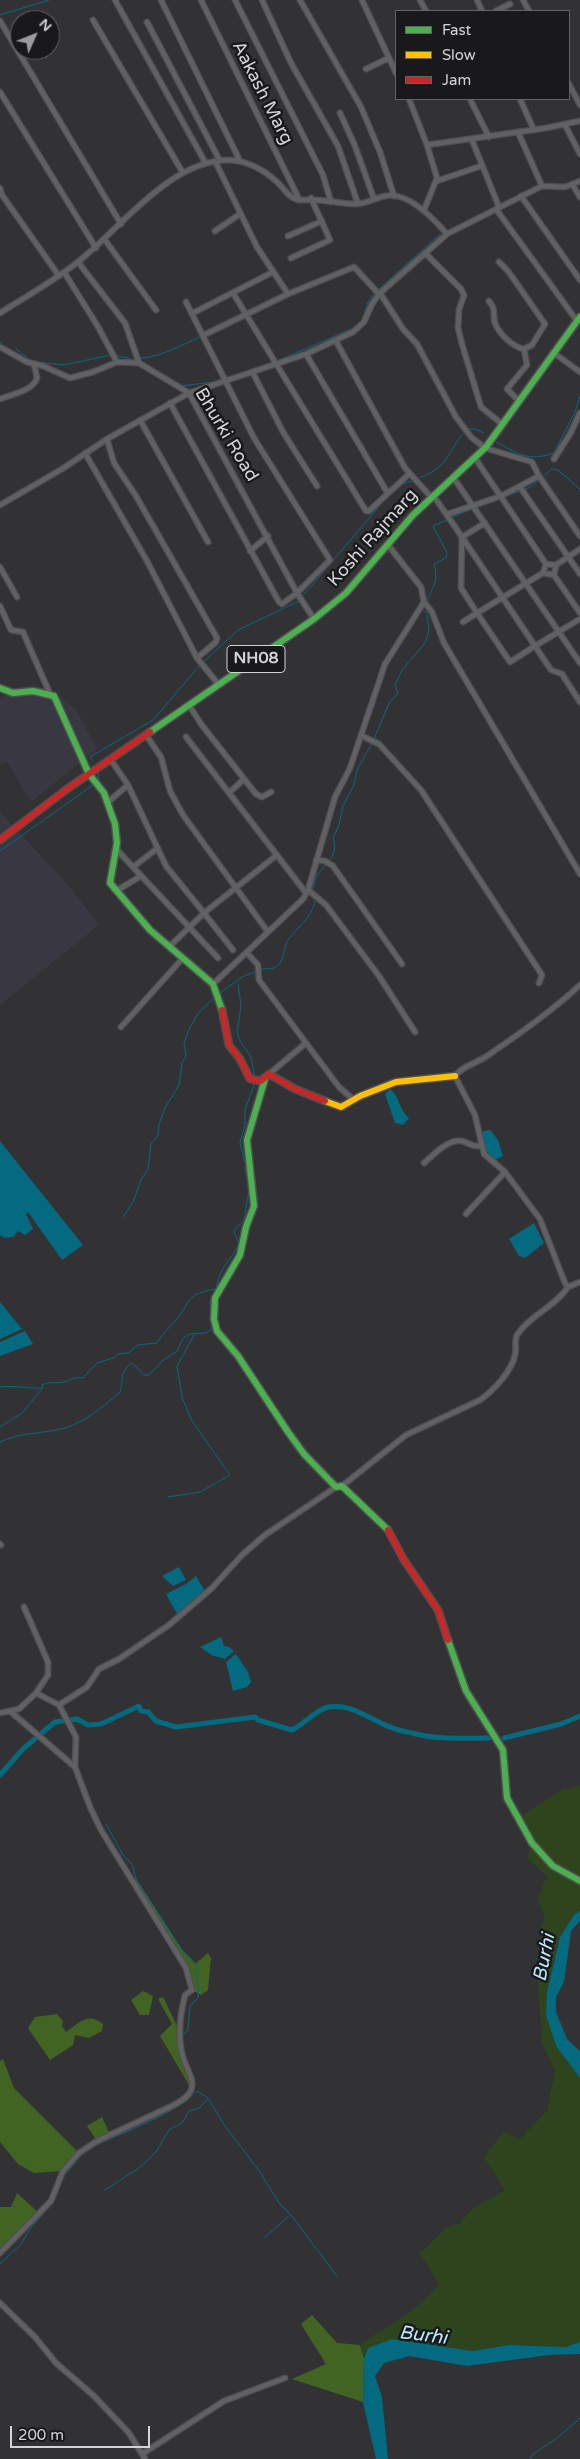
<!DOCTYPE html>
<html>
<head>
<meta charset="utf-8">
<style>
  body { margin:0 }
  #map { position:relative; width:580px; height:2459px; overflow:hidden; background:#323235; font-family:"Varela Round",sans-serif }
  canvas { display:block }
  .legend { position:absolute; left:395px; top:10px; width:175px; height:90px; box-sizing:border-box; background:#19191b; border:1px solid #646467; margin:0; padding:6px 9px; list-style:none; font-size:15px; color:#d4d4d8 }
  .legend li { display:flex; align-items:center; gap:10px; height:25px }
  .legend b { width:25px; border:1px solid #646467 }
  .north { position:absolute; left:10px; top:10px; width:50px; height:50px; box-sizing:border-box; background:#19191b; border:1px solid #646467; border-radius:50%; rotate:46deg; font-size:14px; font-weight:700; line-height:20px; text-align:center; color:#d4d4d8 }
  .north::after { content:''; display:block; margin:auto; width:18px; height:22px; background:#9b9b9f; clip-path:polygon(50% 0,100% 100%,50% 72%,0 100%) }
  .scale { position:absolute; left:10px; top:2426px; width:140px; height:22px; box-sizing:border-box; border:2px solid #d4d4d8; border-top:0; padding-left:6px; font-size:15px; line-height:18px; white-space:nowrap; color:#d4d4d8; -webkit-text-stroke:4px #19191b; paint-order:stroke }
</style>
</head>
<body>
<div id="map">
<canvas width="580" height="2459"></canvas>
<ul class="legend">
<li><b style="height:6px;background:#4caf50"></b>Fast</li>
<li><b style="height:6px;background:#ffc107"></b>Slow</li>
<li><b style="height:6px;background:#c62828"></b>Jam</li>
</ul>
<div class="north">N</div>
<div class="scale">200 m</div>
</div>
<script>
const g = document.querySelector('canvas').getContext('2d');
g.lineJoin = 'round';
function fillPath(path, color) {
  g.fillStyle = color;
  g.fill(path, 'evenodd');
}
function strokePath(path, color, width, dash) {
  g.strokeStyle = color;
  g.lineWidth = width;
  g.lineCap = dash ? 'butt' : 'round';
  g.setLineDash(dash || []);
  g.stroke(path);
}
function write(font, color, halo, rows, align = 'center') {
  g.font = font + ' "Varela Round",sans-serif';
  g.lineWidth = 5;
  g.setLineDash([]);
  g.textBaseline = 'middle';
  g.strokeStyle = halo;
  g.fillStyle = color;
  for (const [text, x, y, turn = 0] of rows) {
    g.save();
    g.translate(x, y);
    g.rotate((+turn || 0) * Math.PI / 180);
    g.textAlign = isNaN(turn) ? turn : align;
    if (halo) g.strokeText(text, 0, 0);
    g.fillText(text, 0, 0);
    g.restore();
  }
}
fillPath(new Path2D(`
  M14,688H50L77,711L97,749L31,802L7,762L0,765V700Z
  M0,812L69,886L99,925L0,1005Z`), '#393742');
fillPath(new Path2D(`
  M580,1785V1911L574,1915L560,1937L547,1992L546,2014L556,2046L580,2078V2342L566,2347L508,2345L473,2351L392,2339L368,2348L364,2359L360,2345C390,2323 415,2314 439,2284L419,2252L424,2250L446,2228L460,2223L472,2209L505,2190L484,2157L503,2132L520,2139L547,2111L555,2071L542,2043L537,1966L553,1936L540,1929L545,1919L538,1898L547,1876L527,1858L531,1843L518,1818L566,1787L568,1790Z`), '#2e441d');
fillPath(new Path2D(`
  M136,1879L182,1950L195,1964L208,1953L211,1958L208,1990L201,1995L192,1990V1982L133,1881Z
  M143,1991L153,1996L149,2015H140L131,2000Z
  M163,1997L180,2032L181,2051L192,2083V2090L160,2036L172,2024L158,1999Z
  M57,2014L63,2021L62,2026L66,2032C80,2022 88,2012 103,2024L102,2031L89,2038L75,2035L73,2045L50,2060L28,2028L35,2017Z
  M3,2059L14,2088L79,2153L63,2171L34,2173L18,2164L0,2142V2061Z
  M102,2117L110,2135L97,2141L87,2126Z
  M17,2193L40,2214L0,2253V2207H11Z
  M312,2315L337,2343L360,2345L364,2359L363,2402L292,2379L326,2364L301,2324Z`), '#416423');
fillPath(new Path2D(`
  M390,1089C400,1097 399,1110 409,1118L403,1125L395,1123L385,1094Z
  M490,1130L498,1140L503,1156L493,1161L487,1156L480,1135L484,1131Z
  M0,1141L83,1245L62,1260L28,1212L26,1214L33,1229L25,1235L18,1231L13,1237L4,1238L0,1235Z
  M534,1223L544,1243L525,1258L519,1256L509,1239Z
  M0,1302L22,1329L0,1339Z
  M25,1331L33,1344L0,1356V1342Z
  M179,1567L186,1580L173,1586L162,1576Z
  M196,1576L205,1591L177,1614L166,1594L186,1584Z
  M221,1637L224,1646L229,1647L234,1651L225,1659L211,1655L200,1647Z
  M236,1654L248,1672L251,1682L247,1687L233,1691L226,1662Z
  M580,1911V1921L571,1931L564,1982L556,1997V2012L567,2039L580,2051V2078L556,2046L546,2015L547,1992L560,1937L574,1915Z
  M392,2339L473,2351L508,2345L566,2347L580,2342V2354L549,2355L467,2366L409,2356L384,2363L375,2376L382,2397L388,2459H376L363,2402L364,2359L368,2348Z`), '#046a80');
strokePath(new Path2D(`
  M0,15L49,0
  M378,290L440,234
  M361,323L368,302L375,293
  M0,342L2,343
  M16,349L32,361
  M115,355L135,360
  M140,361L141,358C162,357 181,345 200,337
  M277,361L356,327
  M36,362L64,365L111,355
  M140,362L165,376
  M228,378L270,363
  M181,386L213,382
  M469,429H476L484,433
  M495,441C517,454 529,462 554,453L575,412L580,396
  M400,485C417,479 436,474 447,458C454,448 456,439 466,432
  M504,497L530,487L552,469L558,470L580,489
  M476,508L500,499
  M450,518L472,509
  M301,598L388,496
  M426,602C433,588 439,580 434,564L446,558L447,553L433,526L447,520
  M374,739L390,701L398,694L395,685L402,670L425,643L429,631L427,613L422,610L424,605
  M93,761L90,757L153,720L199,666L238,630L299,601
  M98,781L99,780L98,772
  M0,851L93,785
  M313,892C313,864 342,863 333,838L339,825L343,806L353,787L358,768L372,743
  M260,970C267,967 273,971 278,965C285,958 283,948 288,940C297,927 315,916 315,898
  M238,983L241,1007L237,1032L240,1041L251,1057L255,1078
  M220,993L242,977L257,971
  M245,1163L240,1143L245,1125V1110L255,1082
  M123,1217L133,1202L141,1180L148,1169L151,1144L158,1135L159,1124L165,1108L179,1085L182,1063L186,1056L184,1043L188,1032L198,1013L215,997
  M211,1313L210,1301L216,1289
  M0,1387C15,1385 28,1389 43,1388L42,1385C50,1381 55,1384 63,1382C73,1380 71,1377 83,1378L97,1363L113,1358L118,1354L128,1353L138,1345L157,1343C162,1334 168,1329 175,1321C192,1302 184,1294 216,1289C220,1266 230,1262 239,1244L234,1231L244,1220L249,1190L245,1167
  M0,1427L22,1413L42,1389
  M0,1442C20,1432 44,1434 65,1428C85,1422 104,1406 120,1392C124,1380 119,1371 132,1363L144,1375H149L162,1361L177,1351L183,1338L190,1334L206,1333L214,1327
  M168,1497L200,1492L230,1475L192,1421L182,1397L177,1366L194,1335
  M106,1824L123,1855L132,1864L136,1879L182,1950L196,1964L199,1990L198,1998L190,2006L188,2030L182,2036L183,2044
  M185,2057L195,2079
  M89,2149C125,2130 167,2119 197,2091L208,2098L225,2126L260,2172L279,2203L291,2215L337,2276
  M60,2185L64,2176L84,2152
  M105,2190L139,2168L156,2152L169,2130L182,2123L189,2111L199,2108L208,2099
  M264,2238L290,2215
  M0,2264L21,2244L30,2229L51,2205
  M530,2459L533,2454L556,2439L580,2418`), '#046a80', 1);
strokePath(new Path2D(`
  M504,1738L561,1724L580,1716
  M0,1775L23,1749L55,1722L77,1719L88,1725L101,1724L139,1706L141,1711L148,1712L156,1721L176,1727L255,1717L258,1720L292,1730C302,1725 318,1709 328,1707C348,1704 362,1714 379,1722C388,1727 401,1731 412,1733C436,1740 464,1738 489,1738`), '#046a80', 5);
const street = new Path2D(`
  M115,0L205,162
  M161,0L240,161
  M201,0L299,199
  M235,0L323,175L331,202
  M262,0L291,63L338,146L358,204
  M300,0L361,107L380,152L394,196
  M362,0L396,73
  M420,0L426,11
  M477,0L482,11
  M523,0L529,11
  M496,11L510,4
  M93,20L183,173
  M0,21L121,224
  M147,22L220,161
  M366,69L389,58
  M569,84L580,105
  M0,92L96,248
  M409,99L427,145L437,178L424,210
  M470,99L489,137
  M520,99L534,130
  M340,113L355,146L374,199
  M565,125L580,154
  M518,132L542,186
  M472,140L499,207
  M427,145L546,128L580,121
  M215,161L257,247L288,294L354,267L379,294
  M437,181L481,166
  M572,184L580,197
  M0,188L2,195L59,276
  M521,196L580,280
  M496,209L577,321
  M215,231L240,214
  M288,236L322,221
  M105,240L156,310
  M425,253L461,289L464,295L459,310L458,328L462,344L481,407L502,424
  M291,258L330,240L311,198
  M78,262L125,323L139,363
  M499,262L508,271L545,324L532,345L524,349
  M64,272L97,325L117,362
  M233,293L366,511H369L409,474
  M380,293L403,329L417,344L456,417L471,437L485,448L532,462L539,476
  M489,301C497,311 492,313 495,323C499,334 513,347 524,349L527,365L507,389L519,401
  M0,313C27,296 54,281 79,261C122,227 170,160 229,160C246,160 264,170 276,181C285,189 290,201 303,200C321,198 338,204 356,204C366,204 375,198 385,196C407,191 434,219 447,234
  M193,313L273,272
  M204,335L288,294
  M336,341L405,468L431,497
  M0,347L27,362L43,366L70,378L93,372L117,362L139,363L189,393L297,593L314,619
  M554,353L580,372
  M306,354L387,492
  M253,373L283,432L317,486
  M0,399C12,394 33,391 37,378L34,364
  M170,403L279,602L282,604L297,593L330,560L254,438L186,302
  M140,420L208,542
  M107,439L114,463L136,496L217,638L216,642L197,658
  M85,453L147,561L197,658L219,685
  M475,458L546,564
  M554,459L570,434L580,413
  M453,477L580,663
  M520,487L580,574
  M433,495L462,537L461,588L477,613L543,573L554,575L580,613
  M0,505L62,469L107,439L189,393L306,354L353,332L364,322L372,304L380,293L447,234L542,186L565,187L580,181
  M448,514L501,496L539,476L580,536
  M250,551L268,536
  M556,565L580,549
  M0,567L17,597
  M543,573L546,564L556,565L554,575
  M424,602L432,612L444,643L580,874
  M0,606L11,630L23,632L50,694
  M580,619L535,646L551,670L562,674L580,702
  M463,622L477,613L510,662L535,646L462,537L485,523
  M189,705L201,724L256,794L262,797L271,792
  M146,735L161,757L170,791L183,815L268,932
  M362,736L379,744L421,790L542,975L539,983
  M186,737L306,893
  M111,760L128,785
  M229,793L244,779
  M108,802L128,785L166,866L204,913L277,855
  M117,847L118,851L218,958
  M316,860L325,861L333,866L402,964
  M133,867L158,848
  M308,890L326,905L379,976L415,1032
  M116,891L141,876
  M170,946L204,913L233,950
  M247,953L258,965L259,980L339,1087L354,1100
  M213,984L303,899L308,890L335,797L350,768L385,664L424,602L421,587L388,545
  M580,985C552,1011 519,1034 487,1056C477,1063 462,1066 455,1076L475,1115L484,1154L505,1172L540,1219L565,1283L568,1287L580,1282
  M121,1027L183,958
  M269,1074L306,1043
  M424,1163C432,1156 449,1138 462,1141C470,1143 470,1147 481,1146
  M466,1214L505,1172
  M342,1486L406,1435L480,1400C493,1391 512,1371 515,1355C517,1348 514,1341 517,1335C530,1315 555,1307 568,1287
  M0,1544L1,1545
  M24,1607L48,1662V1675L36,1693
  M11,1712L75,1767
  M0,1713L19,1709L36,1693L59,1705L87,1687L99,1669L119,1659L169,1625L212,1588L242,1555L265,1535L336,1487
  M0,2253L51,2201L63,2171L79,2153L97,2141L174,2105C180,2101 188,2098 191,2090C195,2081 187,2069 184,2060C177,2040 180,2015 185,1995L192,1990L186,1968L101,1830L90,1807L75,1767L76,1737L59,1705
  M0,2303L35,2337L56,2363L94,2396L129,2433L145,2459
  M142,2454L224,2401L285,2378`);
const fast = new Path2D(`
  M0,688L13,693L33,691L54,696L89,774L104,793L115,824L117,843L110,883L150,930L213,984L222,1010
  M150,732L314,619L346,593L413,515L486,447L580,317
  M265,1079L247,1140L254,1206L246,1227L240,1255L215,1298L214,1319L217,1331L238,1356L288,1432L304,1454L336,1487L342,1486L388,1530
  M448,1640L466,1691L503,1750L507,1798L532,1843L553,1866L580,1881`);
const slow = new Path2D(`
  M325,1101L341,1107L360,1096L396,1082L455,1076`);
const jam = new Path2D(`
  M0,840L67,789L150,732
  M222,1010L229,1045L240,1059L250,1079L261,1081L269,1074L295,1089L325,1101
  M388,1530L404,1560L438,1610L448,1640`);
strokePath(street, '#4f4f51', 7);
strokePath(fast, '#4f4f51', 9);
strokePath(slow, '#4f4f51', 9);
strokePath(jam, '#4f4f51', 9);
strokePath(street, '#616163', 4.5);
strokePath(fast, '#4caf50', 6);
strokePath(slow, '#ffc107', 6);
strokePath(jam, '#c62828', 6);
for (const [x, y, w] of [
  [256,659,58]
]) {
  const box = new Path2D();
  box.roundRect(x - w / 2, y - 13.5, w, 27, 4);
  g.fillStyle = '#19191b';
  g.fill(box);
  strokePath(box, '#d4d4d8', 1);
}
write('bold 16px', '#d4d4d8', null, [
  ["NH08",256,659]
]);
write('18px', '#d4d4d8', '#19191b', [
  ["Aakash Marg",262,93,63],
  ["Bhurki Road",226,435,59],
  ["Koshi Rajmarg",373,538,-48]
]);
write('italic 19px', '#baeeff', '#19191b', [
  ["Burhi",545,1958,-79],
  ["Burhi",423,2336,7]
]);
</script>
</body>
</html>
